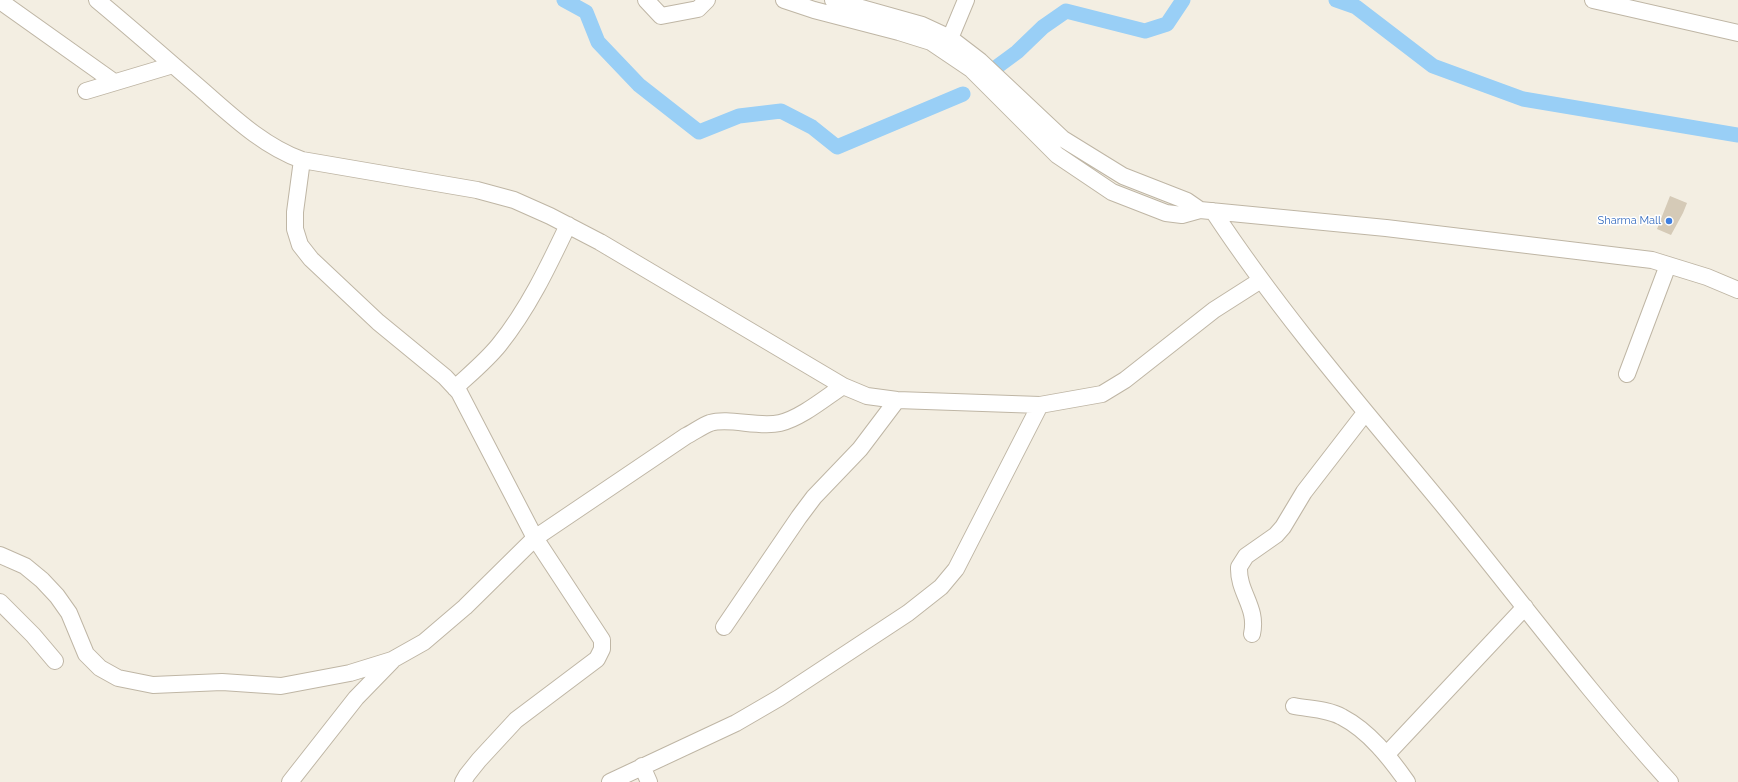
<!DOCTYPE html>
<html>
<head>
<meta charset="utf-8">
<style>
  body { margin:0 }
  canvas { display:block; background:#f3eee2 }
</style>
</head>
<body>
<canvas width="1738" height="782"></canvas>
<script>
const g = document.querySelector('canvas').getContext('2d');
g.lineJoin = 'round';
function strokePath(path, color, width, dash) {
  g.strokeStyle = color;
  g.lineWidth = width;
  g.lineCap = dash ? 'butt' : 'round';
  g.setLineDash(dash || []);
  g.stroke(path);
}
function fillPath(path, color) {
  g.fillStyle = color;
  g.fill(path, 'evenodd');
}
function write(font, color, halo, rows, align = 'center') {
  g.font = font + ' Raleway,sans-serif';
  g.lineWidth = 3;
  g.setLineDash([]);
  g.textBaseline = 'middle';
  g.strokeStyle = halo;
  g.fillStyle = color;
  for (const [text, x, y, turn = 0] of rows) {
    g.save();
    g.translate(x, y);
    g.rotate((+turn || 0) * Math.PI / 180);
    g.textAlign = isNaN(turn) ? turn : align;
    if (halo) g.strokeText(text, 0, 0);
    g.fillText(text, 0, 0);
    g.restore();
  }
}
strokePath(new Path2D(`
  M564,0L586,12L598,42L639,85L699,132L739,116L781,111L812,127L837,147L963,94
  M1336,0L1356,7L1433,66L1523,99L1738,135
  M998,66L1017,52L1043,27L1066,11L1145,31L1167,24L1183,0`), '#99cff6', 15);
fillPath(new Path2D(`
  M1670,196L1687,203L1683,213L1671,235L1657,229Z`), '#d5cab7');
const minor = new Path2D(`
  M97,0C132,29 166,59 201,89C232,116 263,146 302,160L477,190L514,200L550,216L600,242L843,386L867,396L897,400L1040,405L1102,394L1125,380L1214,310L1261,280
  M646,0L661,16L698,9L707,0
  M784,0L814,10L899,32L931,42L971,69L1057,155L1112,192L1166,213L1182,215L1200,210L1386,228L1652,260L1707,277L1738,290
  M833,0L922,25L950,38L980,61L1063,139L1123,176L1187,201L1200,210
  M1593,0L1738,33
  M0,1L114,82
  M946,48L966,0
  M86,91L173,65
  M302,160L295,212V229L300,245L311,259L378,322L445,377L459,392L535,538L602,640V649L597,659L516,720L479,760L467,775L463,782
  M1213,211C1283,317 1366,412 1446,509C1520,600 1591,695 1670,782
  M1627,374L1668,265
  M455,388C470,374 486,361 499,345C528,309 548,267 568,225
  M0,555L25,566L42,580L57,596L69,613L86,654L100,668L118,678L153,685L222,682L281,686L350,673L392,660L424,642L465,607L535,538L686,436C694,432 702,426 710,423C729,417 758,428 780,423C801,418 825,398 843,386
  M0,602L33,635L55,661
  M724,627L799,517L814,497L860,449L897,400
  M1252,634C1258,607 1238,593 1239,567L1246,556L1276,535L1283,527L1304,492L1365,413
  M1294,706C1309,709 1328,709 1342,717C1369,731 1390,758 1407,782
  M1387,754L1525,607
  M642,766L649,782
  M290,782L356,698L392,661
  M610,782L736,723L779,698L908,613L941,587L956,569L1040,405`);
strokePath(minor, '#bfb6a5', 18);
strokePath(minor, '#fff', 16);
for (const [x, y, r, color] of [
  [1669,221,4,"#3f7fe0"]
]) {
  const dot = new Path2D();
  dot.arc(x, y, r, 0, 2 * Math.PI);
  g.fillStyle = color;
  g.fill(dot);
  strokePath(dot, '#fff', 1.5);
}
write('11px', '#366cbe', '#fff', [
  ["Sharma Mall",1661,221]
], 'right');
</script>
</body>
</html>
